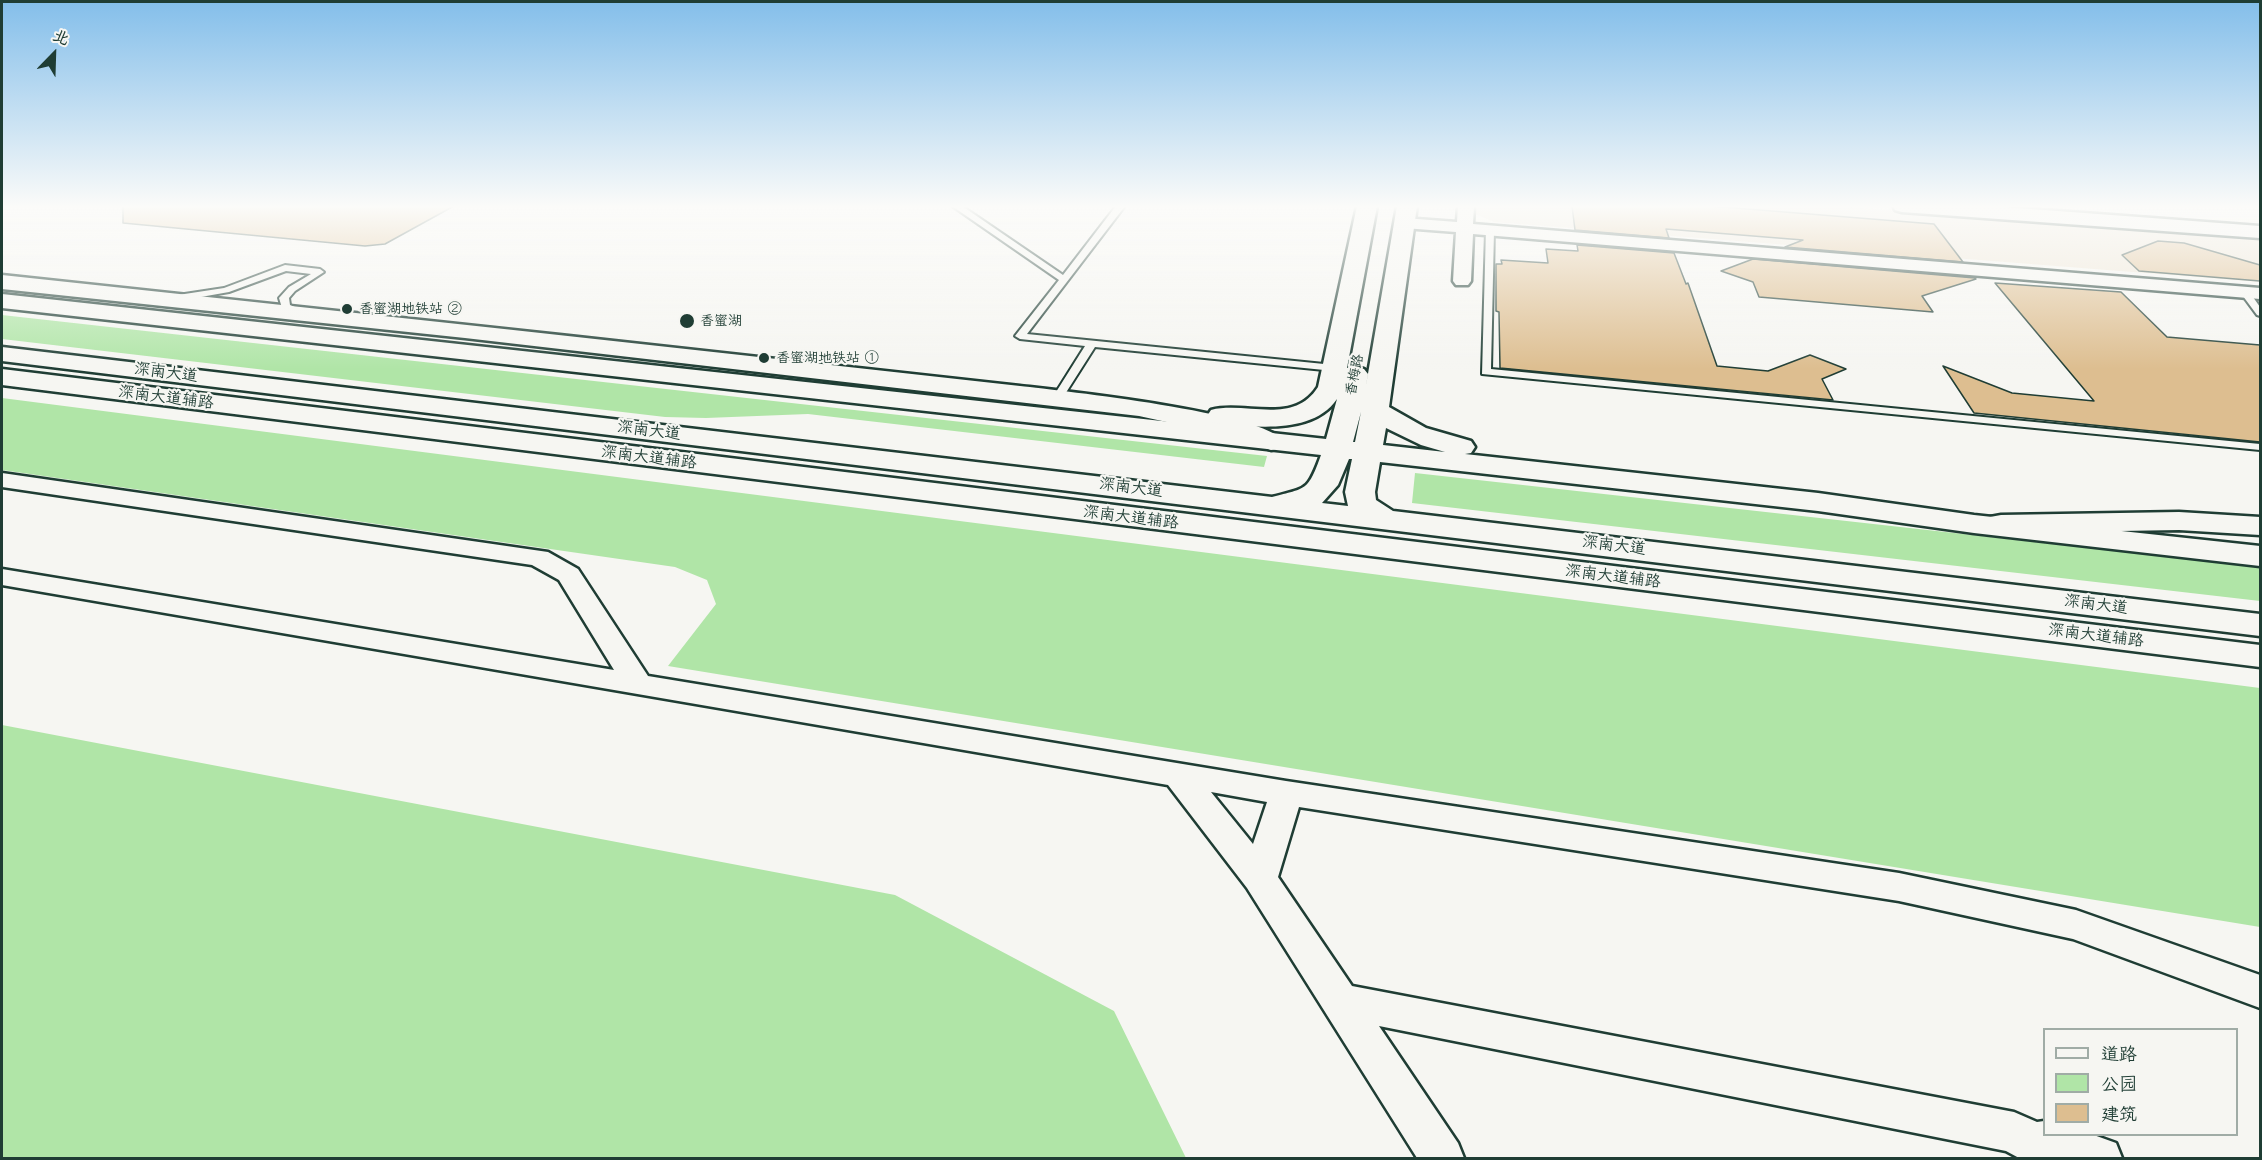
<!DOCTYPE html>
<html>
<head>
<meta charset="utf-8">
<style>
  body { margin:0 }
  #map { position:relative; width:2262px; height:1160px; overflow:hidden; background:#f6f6f2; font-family:"Shantell Sans","LXGW WenKai TC",sans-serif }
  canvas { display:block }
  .frame { position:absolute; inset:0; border:3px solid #1f3d34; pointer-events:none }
  .legend { position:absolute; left:2043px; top:1028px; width:195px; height:108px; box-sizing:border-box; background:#f6f6f2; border:2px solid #a0aca6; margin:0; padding:8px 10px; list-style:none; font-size:18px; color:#1f3d34 }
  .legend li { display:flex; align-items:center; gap:12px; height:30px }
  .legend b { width:30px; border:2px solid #a0aca6 }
  .north { position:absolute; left:24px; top:24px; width:60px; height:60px; -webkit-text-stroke:4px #f6f6f2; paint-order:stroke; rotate:23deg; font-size:16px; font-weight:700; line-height:24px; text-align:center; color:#1f3d34 }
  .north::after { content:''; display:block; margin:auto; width:21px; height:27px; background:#1f3d34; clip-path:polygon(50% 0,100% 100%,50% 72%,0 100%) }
</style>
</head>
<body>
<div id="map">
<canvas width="2262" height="1160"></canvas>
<div class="frame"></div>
<ul class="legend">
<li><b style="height:8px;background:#f6f6f2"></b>道路</li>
<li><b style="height:16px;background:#b0e5a7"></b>公园</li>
<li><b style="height:16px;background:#ddbe90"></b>建筑</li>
</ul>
<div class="north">北</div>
</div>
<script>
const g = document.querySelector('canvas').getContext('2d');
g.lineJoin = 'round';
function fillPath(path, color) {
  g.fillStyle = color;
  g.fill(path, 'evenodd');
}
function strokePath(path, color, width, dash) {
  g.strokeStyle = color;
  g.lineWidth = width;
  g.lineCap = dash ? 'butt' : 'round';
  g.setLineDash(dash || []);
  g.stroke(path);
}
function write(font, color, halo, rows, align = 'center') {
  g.font = font + ' "Shantell Sans","LXGW WenKai TC",sans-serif';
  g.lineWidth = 4.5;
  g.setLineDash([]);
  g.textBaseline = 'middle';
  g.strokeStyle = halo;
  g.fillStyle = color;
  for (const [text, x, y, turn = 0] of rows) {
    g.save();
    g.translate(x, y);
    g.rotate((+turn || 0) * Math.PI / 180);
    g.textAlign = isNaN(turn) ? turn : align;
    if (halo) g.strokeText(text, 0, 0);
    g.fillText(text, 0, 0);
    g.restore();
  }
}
fillPath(new Path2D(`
  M1476,206H1835L2260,238V282L1494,222L1475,214Z`), '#eee5d5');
fillPath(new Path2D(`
  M2,315L1267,456L1264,467L808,414L706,418L665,417L2,339Z
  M2,398L2260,688V927L668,666L716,604L707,580L675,567L2,470Z
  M1415,473L2260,567V601L1412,503Z
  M2,725L895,895L1114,1011L1186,1158H2Z`), '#b0e5a7');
const building = new Path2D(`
  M123,206H454L385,244L365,246L123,223Z
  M1572,206H1710L1934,224L1963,262L1785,247L1803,240L1666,229L1669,238L1575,230Z
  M2158,241L2184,243L2260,265V281L2139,271L2122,255Z
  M1577,245L1674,253L1686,284L1688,283L1717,366L1768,371L1810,355L1846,369L1822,379L1833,400L1500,368L1499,312L1496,311V264H1502L1501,260L1548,263L1546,249L1578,251Z
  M1753,259L1975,278L1976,279L1922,296L1933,312L1759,297L1753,282L1721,271Z
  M1995,283L2121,292L2167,337L2260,345V442L1974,413L1943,366L2012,393L2094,401Z`);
fillPath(building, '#ddbe90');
strokePath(building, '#1f3d34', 1.5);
const service = new Path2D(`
  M952,206H962L1063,275L1116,206H1125L1027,334L1334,365L1339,368L1334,371L1095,347L1060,402H1052L1051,400L1085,346L1020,339L1015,336L1059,280Z
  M1490,227L1494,230L1491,369L2260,444V450L1482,374L1486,230Z
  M285,265L320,269L324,272L295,291L289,298L290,305L304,311V315H298L282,308L279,298L289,287L311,274L286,271L229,292L178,301L173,298L178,295L224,288Z
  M2242,290H2248L2260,307V316L2257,315L2240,292Z`);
const minor = new Path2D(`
  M1458,206H1474L1473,224L2260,288V299L1473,234L1471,281L1468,285H1456L1453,281L1456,232L1404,228L1396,223L1404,218L1457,222Z
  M2,473L548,552L578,569L648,676L1286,781L1899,873L2076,910L2260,975V1008L2073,939L1899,901L1299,807L1278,877L1352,986L2014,1112L2037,1122L2044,1121V1134H2091L2116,1143L2122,1158H2019L2006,1151L1379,1026L1458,1143L1464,1158H1417L1247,888L1168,785L2,585V569L614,670L559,580L532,565L2,487ZM1211,792L1267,802L1253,844Z`);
const tertiary = new Path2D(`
  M1893,206H1990L2260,226V238L1902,212L1895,210Z`);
const secondary = new Path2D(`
  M2,275C341,311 681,348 1020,386C1063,391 1264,412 1285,442L1281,448L1271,450L1236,437L1139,416L465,338L2,289Z
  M2,369L2260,645V667L2,385Z
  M2179,512L2260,517V535L2179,530L2001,533L1990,531L1986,524L1990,517L2001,515Z`);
const primary = new Path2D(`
  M1357,206H1377L1347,368L1355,366L1364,369L1368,374L1365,391L1397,206H1417L1389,407L1426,428L1471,441L1475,447L1471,453L1465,454L1818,493L1974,515L2260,546V566L1974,533L1818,511L1380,462L1375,492L1376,500L1393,511L2260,614V636L2,361V347L1272,497C1307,488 1308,491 1321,455L2,308V294L1326,439L1337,399C1313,434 1258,427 1221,424L1211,422L1207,416L1211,410C1247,401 1293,426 1318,387ZM1361,412L1355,442H1353ZM1386,428L1421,445L1445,452L1383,445ZM1349,459H1352L1345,492L1348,506L1322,503L1338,485Z`);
strokePath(service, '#1f3d34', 4);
strokePath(minor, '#1f3d34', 5);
strokePath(tertiary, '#1f3d34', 5);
strokePath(secondary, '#1f3d34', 5);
strokePath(primary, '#1f3d34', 5);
fillPath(service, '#f6f6f2');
fillPath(minor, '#f6f6f2');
fillPath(tertiary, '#f6f6f2');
fillPath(secondary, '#f6f6f2');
fillPath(primary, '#f6f6f2');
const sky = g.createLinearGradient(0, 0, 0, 369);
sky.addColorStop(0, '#83beea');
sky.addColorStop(0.56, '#fbfbf9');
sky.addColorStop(1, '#fbfbf900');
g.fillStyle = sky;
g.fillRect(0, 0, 2262, 369);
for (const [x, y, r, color] of [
  [347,309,6,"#1f3d34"],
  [687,321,8,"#1f3d34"],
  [764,358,6,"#1f3d34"]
]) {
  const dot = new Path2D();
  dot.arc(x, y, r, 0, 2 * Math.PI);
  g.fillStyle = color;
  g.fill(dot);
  strokePath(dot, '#f6f6f2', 2);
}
write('14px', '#1f3d34', '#f6f6f2', [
  ["香蜜湖地铁站 ②",359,309],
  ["香蜜湖",700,321],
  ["香蜜湖地铁站 ①",776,358]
], 'left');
write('14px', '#1f3d34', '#f6f6f2', [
  ["香梅路",1355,375,-79]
]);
write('16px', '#1f3d34', '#f6f6f2', [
  ["深南大道",166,373,7],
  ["深南大道辅路",166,398,7],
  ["深南大道",649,431,7],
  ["深南大道辅路",649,458,7],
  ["深南大道",1131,488,7],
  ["深南大道辅路",1131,518,7],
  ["深南大道",1614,546,7],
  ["深南大道辅路",1613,577,7],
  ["深南大道",2096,605,7],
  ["深南大道辅路",2096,636,7]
]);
</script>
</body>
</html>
